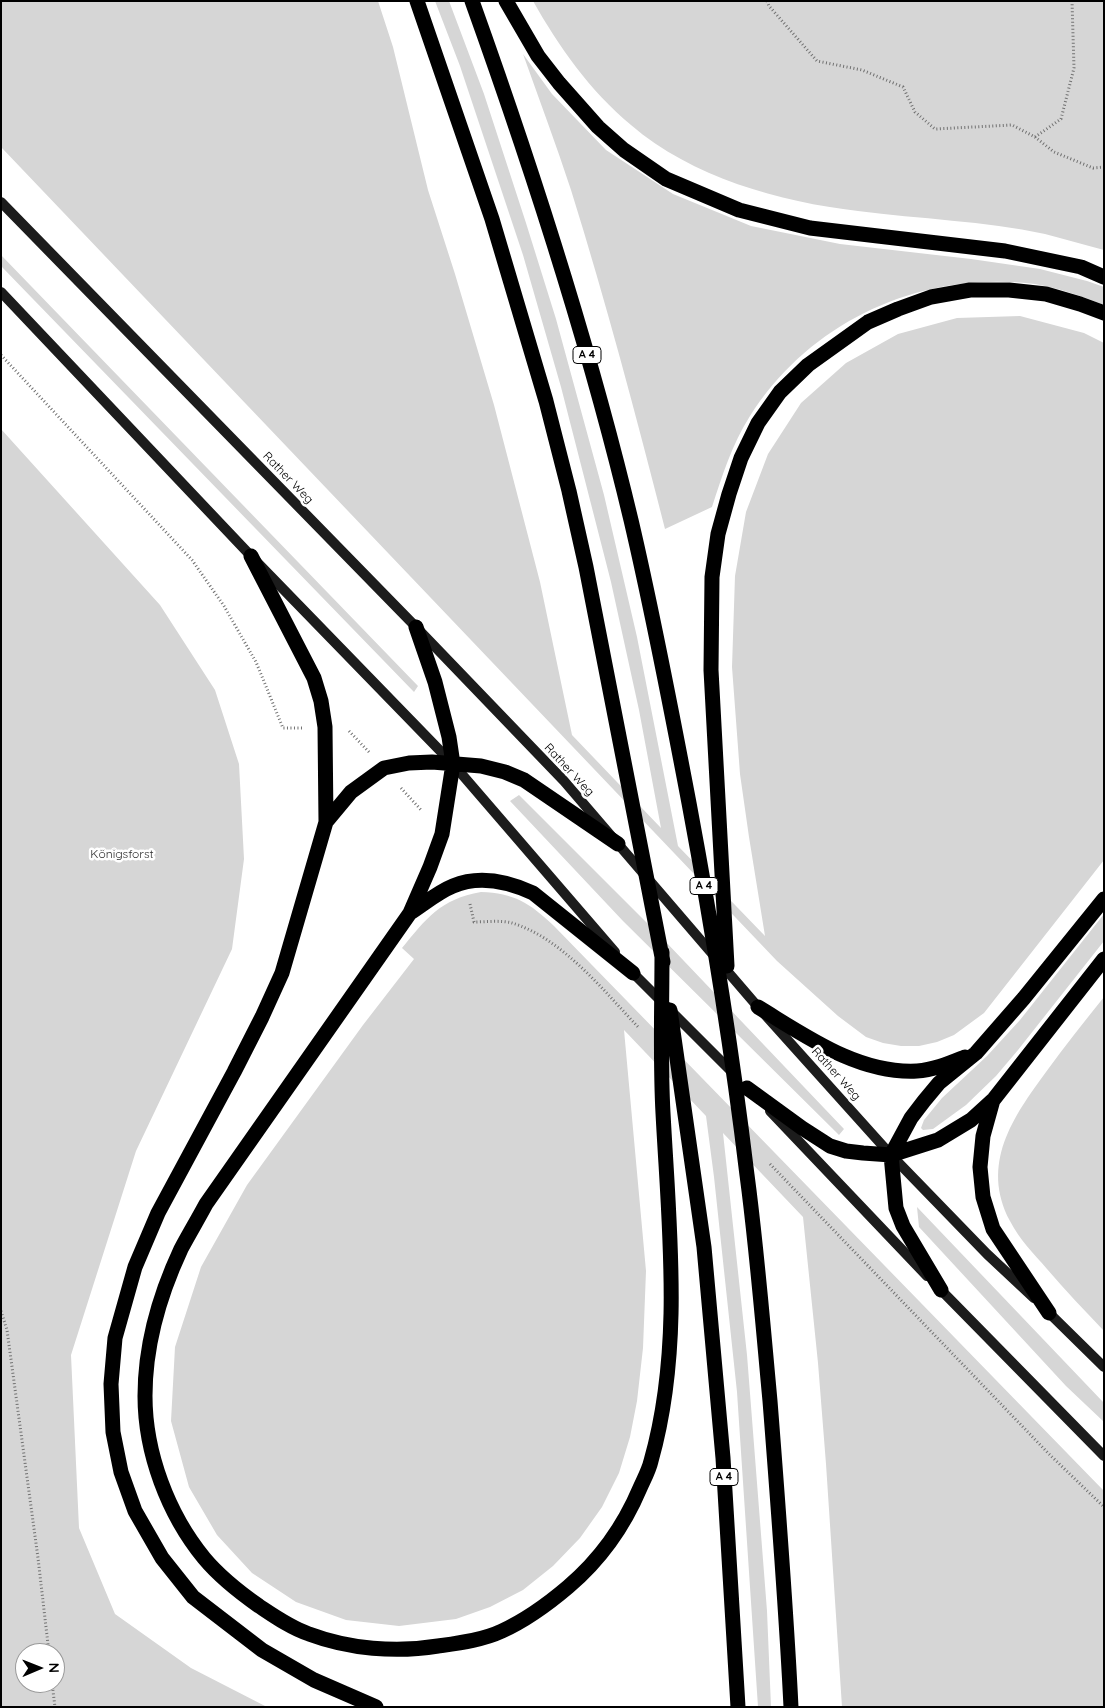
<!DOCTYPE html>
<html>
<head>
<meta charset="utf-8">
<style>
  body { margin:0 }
  #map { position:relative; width:1105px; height:1708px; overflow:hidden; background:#fff; font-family:Quicksand,sans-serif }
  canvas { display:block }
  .frame { position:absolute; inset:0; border:2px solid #000; pointer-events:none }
  .north { position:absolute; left:15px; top:1643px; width:50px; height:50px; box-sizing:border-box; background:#fff; border:1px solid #999; border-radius:50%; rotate:89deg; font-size:14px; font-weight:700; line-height:20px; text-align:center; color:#000 }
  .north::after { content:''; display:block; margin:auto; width:18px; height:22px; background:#000; clip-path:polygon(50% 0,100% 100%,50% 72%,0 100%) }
</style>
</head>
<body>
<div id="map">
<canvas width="1105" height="1708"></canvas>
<div class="frame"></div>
<div class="north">N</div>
</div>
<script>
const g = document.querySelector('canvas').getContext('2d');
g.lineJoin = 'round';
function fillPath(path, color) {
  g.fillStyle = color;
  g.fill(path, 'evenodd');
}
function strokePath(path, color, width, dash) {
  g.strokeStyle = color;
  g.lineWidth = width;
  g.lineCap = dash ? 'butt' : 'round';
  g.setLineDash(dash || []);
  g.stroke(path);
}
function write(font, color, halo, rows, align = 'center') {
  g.font = font + ' Quicksand,sans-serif';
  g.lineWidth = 5;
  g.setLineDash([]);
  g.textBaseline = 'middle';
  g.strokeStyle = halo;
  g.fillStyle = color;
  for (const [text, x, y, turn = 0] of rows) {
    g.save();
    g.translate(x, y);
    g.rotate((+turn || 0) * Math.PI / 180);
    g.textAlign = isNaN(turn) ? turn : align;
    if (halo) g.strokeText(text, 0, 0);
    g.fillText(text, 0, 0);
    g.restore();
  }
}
fillPath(new Path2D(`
  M1,1H378L393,47L428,190L455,274L494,405L540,582L572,735L661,828L639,710L611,582L561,387L523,255L460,66L435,1H449L484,94L526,223L556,319L604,495L637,637L678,846L765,936L749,837L740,774L732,667L735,576L746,512L768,454L801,403L846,363L898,334L957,318L1020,316L1084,333L1104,343V860L984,1013L954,1035L937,1042L919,1046H901L883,1043L866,1037L838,1016L777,961L1,147Z
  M533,1H1104V250C1084,245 1065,239 1045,234C984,221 920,219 858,211C780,202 691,177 631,125C590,91 559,47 533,1Z
  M523,54L552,94L606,150L673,194L751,226L840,244L971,259L1040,269L1087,281L1104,287V305C1082,296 1058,288 1035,284C922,270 811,320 750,416C732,444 722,476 712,507L665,529C636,415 606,302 571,190C556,144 539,99 523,54Z
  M1,255L418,686L414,692L1,266Z
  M1,429L160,605L215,690L239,764L244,859L232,949L136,1151L71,1355L79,1528L115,1614L191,1668L267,1707H1ZM25,1653H55V1683H25Z
  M519,795L664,940L844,1129L839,1135L623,921L510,801Z
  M481,892C514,893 530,903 554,926L1104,1491V1707H842L826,1464L818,1363L803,1217L723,1133L747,1355L767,1611L771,1707H758L737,1392L714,1177L706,1116L624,1030L646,1271L643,1348L637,1401L630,1437L619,1473L602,1507L580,1538L553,1566L523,1590L490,1607L456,1619L399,1626L346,1620L296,1602L252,1573L217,1535L189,1487L171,1421L175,1347L201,1267L247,1185L363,1025L414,959L402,948C426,919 440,899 481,892Z
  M1104,914V941L1018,1050L996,1076L966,1105L933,1129L923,1130L921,1128L924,1120L942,1098L987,1056L1020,1020Z
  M1104,997V1331C1085,1311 1065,1290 1047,1269C1034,1254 1019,1239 1010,1221C980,1164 1013,1117 1046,1072C1064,1047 1084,1022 1104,997Z
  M917,1207L1104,1403V1422L1066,1386L919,1227Z`), '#d6d6d6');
strokePath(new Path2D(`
  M767,1L769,6L817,61L862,70L903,87L915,112L935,129L1012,125L1035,137L1054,152L1093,168L1104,167
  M1035,137L1061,119L1074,68L1072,1
  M1,355L192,560L224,606L256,662L283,728H303
  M349,731L369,752
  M401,788L422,811
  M470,904L474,922C485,922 501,920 512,923C562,938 604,991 639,1028
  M770,1164L1049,1454L1104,1507
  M1,1311L7,1330L38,1558L49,1653
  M52,1683L55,1707`), '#717171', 3, [1, 2.5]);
strokePath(new Path2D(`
  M1,202L416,627L564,781L758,1007L891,1155L987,1254L1034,1298
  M1,292L251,556L453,764L615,952
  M629,969L734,1074
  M770,1111L927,1276
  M937,1286L1104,1456
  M1046,1310L1104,1367`), '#1c1c1c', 10);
strokePath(new Path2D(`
  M417,1L492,219L546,401L569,491L586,567L663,962
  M472,1C533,171 589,344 631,520C653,614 671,708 689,803C712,926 732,1050 747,1175C757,1250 763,1326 770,1401C778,1503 786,1605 791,1707
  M506,1L538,56L559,83L598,127L624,150L666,179L739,210L810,228L1005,251L1081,267L1104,277
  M251,556L314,678L321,701L325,727L326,822L282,973L262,1017L234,1072L158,1213L135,1267L115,1338L111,1384L113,1432L121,1472L135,1511L162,1558L193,1597L262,1650L314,1680L376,1707
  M416,627L435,682L449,737L453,764L442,834L430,867L410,913L206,1204C198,1219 189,1234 181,1249C160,1294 145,1346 145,1396C145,1453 168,1514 204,1558C219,1576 239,1592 259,1606C274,1616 291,1628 309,1634C349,1649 396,1653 438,1646C459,1643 483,1640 502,1631C526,1620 548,1604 568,1587C601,1559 624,1526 640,1488C644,1479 649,1470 651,1461C683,1348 669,1228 663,1113C660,1059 662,1006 662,952
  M326,822L351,792L384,768L409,763L432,762L481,766L505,772L524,780L618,844
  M410,913C424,904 438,892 453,886C479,875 509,882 533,893L633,973
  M727,966L711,670L712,577L718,534L729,494L741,458L758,423L780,392L808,365L868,322L898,309L931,297L970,290H1009L1046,294L1080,304L1104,313
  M758,1007C806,1036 858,1074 917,1071C934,1070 950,1063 965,1057
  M670,1010L704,1247L723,1458L738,1707
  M747,1088L802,1128L830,1146L846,1151L863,1153L891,1155L938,1140L971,1120L994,1099L1104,959
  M993,1100L983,1136L980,1167L983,1197L993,1229L1049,1313
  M941,1290L903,1226L896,1208L891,1155L911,1118L924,1101L939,1083L976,1053L1024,998L1104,899`), '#000', 15);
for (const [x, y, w] of [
  [587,355,28],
  [704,886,28],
  [724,1477,28]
]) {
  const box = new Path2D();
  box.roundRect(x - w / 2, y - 8.5, w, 17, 4);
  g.fillStyle = '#fff';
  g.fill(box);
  strokePath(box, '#000', 1);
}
write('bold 11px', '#000', null, [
  ["A 4",587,355],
  ["A 4",704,886],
  ["A 4",724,1477]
]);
write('12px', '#000', '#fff', [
  ["Rather Weg",288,478,46],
  ["Rather Weg",569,770,47],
  ["Rather Weg",836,1074,48]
]);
write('12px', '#2d2d2d', '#fff', [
  ["Königsforst",122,854]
]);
</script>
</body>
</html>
